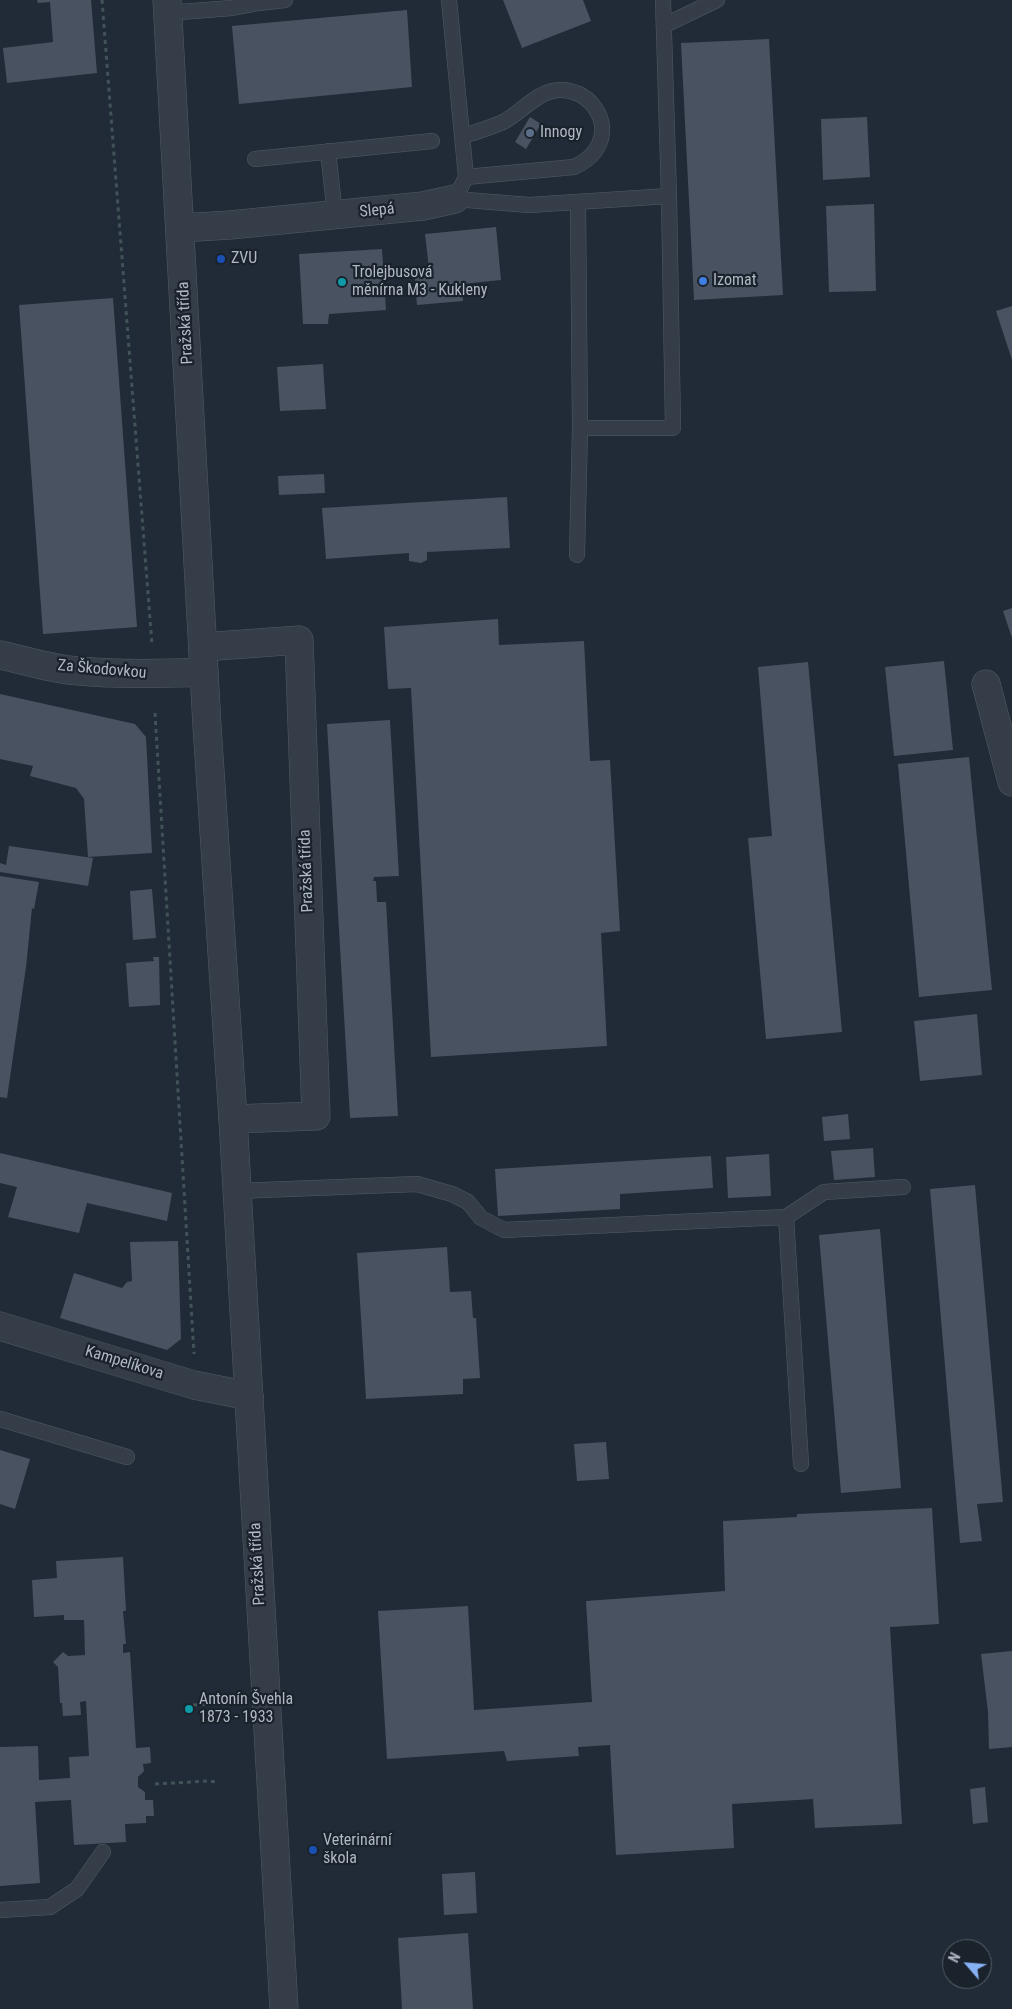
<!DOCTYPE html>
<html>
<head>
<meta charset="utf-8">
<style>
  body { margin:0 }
  #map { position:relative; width:1012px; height:2009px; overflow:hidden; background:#212b37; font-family:"Roboto Condensed",sans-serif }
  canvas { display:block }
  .north { position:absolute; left:942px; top:1939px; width:50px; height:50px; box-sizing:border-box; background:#1a222c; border:1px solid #565e69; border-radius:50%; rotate:297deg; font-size:14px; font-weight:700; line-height:20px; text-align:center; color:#afb8c4 }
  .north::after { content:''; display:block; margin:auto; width:18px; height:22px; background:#86b1f3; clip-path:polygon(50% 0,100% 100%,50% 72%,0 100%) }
</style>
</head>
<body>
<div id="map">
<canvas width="1012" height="2009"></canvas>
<div class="north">N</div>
</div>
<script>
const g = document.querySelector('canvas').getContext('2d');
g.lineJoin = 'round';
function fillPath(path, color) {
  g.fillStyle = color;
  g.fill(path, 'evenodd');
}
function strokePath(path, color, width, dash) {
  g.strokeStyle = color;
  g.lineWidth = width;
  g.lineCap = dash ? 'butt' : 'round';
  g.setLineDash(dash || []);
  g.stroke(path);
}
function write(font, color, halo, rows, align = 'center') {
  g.font = font + ' "Roboto Condensed",sans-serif';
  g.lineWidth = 4.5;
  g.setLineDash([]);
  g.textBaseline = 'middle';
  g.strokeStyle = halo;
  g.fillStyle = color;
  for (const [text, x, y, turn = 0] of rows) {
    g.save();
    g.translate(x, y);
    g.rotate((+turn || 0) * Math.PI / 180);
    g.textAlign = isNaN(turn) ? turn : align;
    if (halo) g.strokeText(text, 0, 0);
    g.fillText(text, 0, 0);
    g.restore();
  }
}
fillPath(new Path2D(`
  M37,0H91L97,73L7,83L3,48L53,42L50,2L38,3Z
  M503,0H583L591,21L522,48Z
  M407,10L412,87L239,104L232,26Z
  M769,39L783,295L694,300L681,43Z
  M530,117L541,124L526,149L515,142Z
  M867,117L870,177L823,180L821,119Z
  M874,204L876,291L829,292L826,206Z
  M496,227L501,280L462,284L463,301L417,305L414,270L429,269L425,234Z
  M382,249L386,310L329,314L328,324H303L299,254Z
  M113,298L137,627L43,634L19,305Z
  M1012,306V360L996,311Z
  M323,364L326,409L280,411L277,367Z
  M324,474L325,493L279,495L278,476Z
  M507,497L510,548L427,552V560L421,563L409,561V553L326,559L322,508Z
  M1012,608V638L1003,611Z
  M498,619L499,645L584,641L590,761L610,760L620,931L601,933L607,1046L431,1057L411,688L388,689L384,627Z
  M944,661L953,750L894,756L885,667Z
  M808,662L842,1032L766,1039L748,838L772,836L758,667Z
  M0,694L135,724L146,737L152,853L88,857L84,799L76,788L30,776L33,766L0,759Z
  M390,720L399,876L374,877L373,881H376L377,902H386L398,1116L350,1118L327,724Z
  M969,757L992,990L919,997L898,764Z
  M9,846L93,858L88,886L0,872V863L6,865Z
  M0,876L39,882L34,909L32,908L26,967L7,1098L0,1097Z
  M152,889L156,938L133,940L130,891Z
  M153,957H159L160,1005L129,1007L126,963L154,961Z
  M977,1014L982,1075L920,1081L914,1021Z
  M848,1114L850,1139L824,1141L822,1117Z
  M873,1148L875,1177L834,1180L831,1151Z
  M0,1153L172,1193L167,1221L87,1203L79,1233L8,1217L17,1187L0,1183Z
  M769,1154L771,1196L728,1198L726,1157Z
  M711,1156L713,1188L620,1194V1209L498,1216L495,1169Z
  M975,1185L1003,1502L977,1504L982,1541L960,1543L930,1189Z
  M880,1229L901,1488L841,1493L819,1235Z
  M178,1241L181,1339L167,1350L60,1318L74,1273L122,1288L127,1282L132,1281L130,1242Z
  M447,1247L450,1292L471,1291L473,1318H476L480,1378L463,1379V1394L366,1399L357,1253Z
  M606,1442L609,1479L577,1481L574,1444Z
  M0,1450L30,1459L15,1509L0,1504Z
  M932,1508L939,1624L890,1627L902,1824L815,1828L813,1799L732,1804L734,1848L616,1855L610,1745L578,1747L579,1756L507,1761L504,1751L387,1759L378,1611L468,1606L474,1710L592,1702L586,1601L725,1591L723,1521L797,1517V1514Z
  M123,1557L126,1611H123L126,1644H123V1653L130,1652L136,1748L150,1747L151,1763L143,1764L144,1771L138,1777V1787L145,1792V1800H153L154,1816H146V1823L125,1824L126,1842L74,1845L71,1800L35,1802L40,1883L0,1886V1747L38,1746L39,1780L70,1778L69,1757L89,1756L86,1701L80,1702L81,1715L63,1716L62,1703H60L58,1667L53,1662L63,1652L68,1656L85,1655L84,1620H64V1615L34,1617L32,1580L57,1578L56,1561Z
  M1012,1651V1747L989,1749L988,1712L981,1654Z
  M985,1787L988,1822L973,1824L970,1789Z
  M475,1872L477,1913L444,1915L442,1874Z
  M468,1933L473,2009H402L398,1938Z`), '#485261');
const service = new Path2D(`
  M259,0V3L285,0
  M449,0L466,177L455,199L529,205L669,196L673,428H580L577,555
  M663,0L669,196
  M167,13L232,8L259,3
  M665,25L717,0
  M463,136C476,132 490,128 503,122C521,113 537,91 559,90C586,88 611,117 599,144C594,156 585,162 574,167L466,177
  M328,151L335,215
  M255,159L432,141
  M578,202L580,428
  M237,1191L417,1184L452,1194L468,1202L481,1218L504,1230L786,1217L801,1464
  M786,1217L824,1192L903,1187
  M0,1419L127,1457
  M0,1910L50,1907L77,1889L103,1852`);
const minor = new Path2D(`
  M180,228L230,225L423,206L455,199
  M203,647L299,640L316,1116L233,1119
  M0,655C23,660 46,667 68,670C114,675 159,674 204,672
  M986,684L1012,782
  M0,1326L194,1385L249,1396`);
const tertiary = new Path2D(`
  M167,0L207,726L233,1119L284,2009`);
strokePath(service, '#525b65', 16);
strokePath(minor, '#525b65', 29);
strokePath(tertiary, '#525b65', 29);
strokePath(new Path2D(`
  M102,0L152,645
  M155,713L194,1354
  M193,1705L213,1704
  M155,1784L209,1781L218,1782`), '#415356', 3, [4, 4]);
strokePath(service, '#353d48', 15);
strokePath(minor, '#353d48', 28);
strokePath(tertiary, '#353d48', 28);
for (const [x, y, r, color] of [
  [530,133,5,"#5c6f8a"],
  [221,259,5,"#1a4fb4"],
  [703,281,5,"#3f7fe0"],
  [342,282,5,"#0f9aa8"],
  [189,1709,5,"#0f9aa8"],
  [313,1850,5,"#1a4fb4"]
]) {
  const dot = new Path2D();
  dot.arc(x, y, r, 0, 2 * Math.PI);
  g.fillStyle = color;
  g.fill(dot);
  strokePath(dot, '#1a222c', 2);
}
write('16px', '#afb8c4', '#1a222c', [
  ["Innogy",540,133],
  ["ZVU",231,259],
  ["Trolejbusová",352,273],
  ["měnírna M3 - Kukleny",352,291],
  ["Izomat",713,281],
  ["Antonín Švehla",199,1700],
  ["1873 - 1933",199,1718],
  ["Veterinární",323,1841],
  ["škola",323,1859]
], 'left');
write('16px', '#afb8c4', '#1a222c', [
  ["Slepá",377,211,-6],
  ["Pražská třída",186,323,-93],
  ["Za Škodovkou",102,670,5],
  ["Pražská třída",307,871,-92],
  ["Kampelíkova",124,1363,17],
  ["Pražská třída",258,1564,-93]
]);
</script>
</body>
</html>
